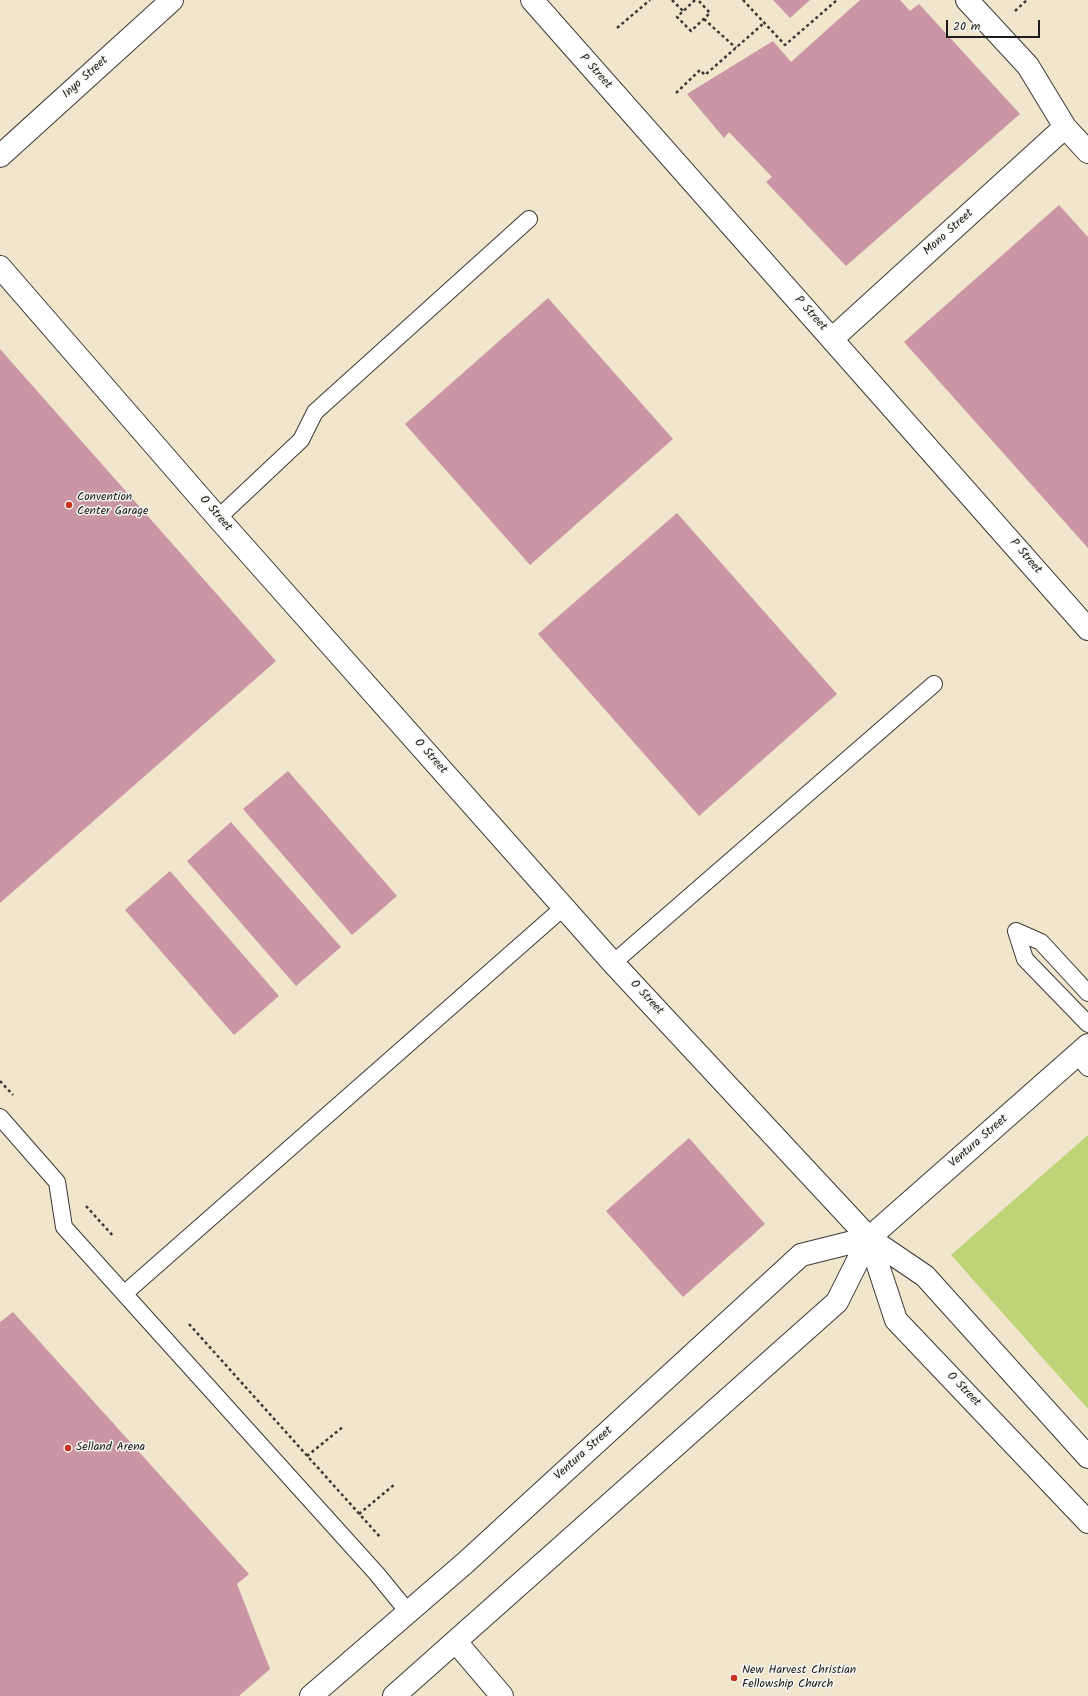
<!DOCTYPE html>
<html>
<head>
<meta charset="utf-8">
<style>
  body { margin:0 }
  #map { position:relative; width:1088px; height:1696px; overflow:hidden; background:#f1e5cc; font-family:Kalam,sans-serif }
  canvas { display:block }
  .scale { position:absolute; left:946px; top:20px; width:94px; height:18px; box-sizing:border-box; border:2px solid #1c1c1c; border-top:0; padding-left:5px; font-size:12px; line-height:14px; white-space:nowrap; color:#1c1c1c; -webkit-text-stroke:3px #f6f6f2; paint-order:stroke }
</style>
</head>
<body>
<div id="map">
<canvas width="1088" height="1696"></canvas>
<div class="scale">20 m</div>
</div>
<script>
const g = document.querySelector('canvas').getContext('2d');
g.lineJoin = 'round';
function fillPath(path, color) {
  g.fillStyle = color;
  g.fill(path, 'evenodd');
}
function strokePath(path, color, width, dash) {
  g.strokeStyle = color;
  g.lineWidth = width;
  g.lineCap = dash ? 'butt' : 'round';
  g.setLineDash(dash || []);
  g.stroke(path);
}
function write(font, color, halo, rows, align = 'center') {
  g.font = font + ' Kalam,sans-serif';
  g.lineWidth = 3;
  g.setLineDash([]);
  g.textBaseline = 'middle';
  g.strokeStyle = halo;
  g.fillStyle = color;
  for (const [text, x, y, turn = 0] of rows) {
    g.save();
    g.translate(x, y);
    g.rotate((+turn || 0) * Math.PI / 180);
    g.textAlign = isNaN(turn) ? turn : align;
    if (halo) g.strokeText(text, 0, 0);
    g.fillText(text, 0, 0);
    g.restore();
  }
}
fillPath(new Path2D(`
  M1088,1135V1409L951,1255Z`), '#bed478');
fillPath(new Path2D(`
  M773,0H810L790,18Z
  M860,0H900L910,11L919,4L1020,114L846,266L766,182L772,177L729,132L724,138L687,94L773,41L791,62Z
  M1059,205L1088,237V548L904,342Z
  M548,298L673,439L530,565L405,424Z
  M0,349L276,661L0,903Z
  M677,513L837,694L699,816L538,634Z
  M288,771L397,896L352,935L243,809Z
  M231,822L341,947L296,986L187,861Z
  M170,871L279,996L234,1035L125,910Z
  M689,1138L765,1224L683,1297L606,1211Z
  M13,1312L249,1574L237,1584L270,1669L239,1696H0V1322Z`), '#ca96a6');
const lane = new Path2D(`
  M218,518L301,440L315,412L529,219
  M1016,931L1025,959L1088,1024
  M1016,931L1041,942L1088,993
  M613,963L934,684
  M1077,1055L1088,1068
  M0,1117L57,1182L64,1227L377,1574L408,1612
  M125,1293L564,907`);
const street = new Path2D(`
  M967,0L1028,66L1065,127L1088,152
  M832,339L1065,127
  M456,1642L502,1696`);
const secondary = new Path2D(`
  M532,0L1088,629
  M0,156L172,0
  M0,267L218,518L613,963L869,1238L925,1276L1088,1457
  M869,1238L896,1320L1088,1522
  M311,1696L465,1563L801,1255L869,1238
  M394,1696L837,1302L869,1238L1088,1045`);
strokePath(lane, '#3c3a36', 18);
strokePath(street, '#3c3a36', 24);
strokePath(secondary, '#3c3a36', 24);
strokePath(new Path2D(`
  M672,0L683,11
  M695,0L677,17L691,31L710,13L698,0
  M743,0L785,45L837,0
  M1015,11L1027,0
  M704,19L736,48
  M617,28L650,0
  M676,93L700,70L705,75L764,23
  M0,1081L13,1095
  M86,1206L114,1237
  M189,1324L380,1537
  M307,1456L344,1426
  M359,1514L395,1484`), '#3c3a36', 2.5, [3, 3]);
strokePath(lane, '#fff', 16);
strokePath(street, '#fff', 22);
strokePath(secondary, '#fff', 22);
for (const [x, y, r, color] of [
  [69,505,4,"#c8321e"],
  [68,1448,4,"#c8321e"],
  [734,1678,4,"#c8321e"]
]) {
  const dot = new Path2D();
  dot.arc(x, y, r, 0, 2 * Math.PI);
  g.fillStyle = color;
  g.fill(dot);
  strokePath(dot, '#f6f6f2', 1.5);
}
write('12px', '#1c1c1c', '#f6f6f2', [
  ["P Street",595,72,48],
  ["Inyo Street",86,78,-42],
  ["Mono Street",949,233,-42],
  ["P Street",810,314,48],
  ["O Street",215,514,49],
  ["P Street",1025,557,49],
  ["O Street",430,757,48],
  ["O Street",646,998,47],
  ["Ventura Street",979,1142,-41],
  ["O Street",963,1390,46],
  ["Ventura Street",584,1454,-42]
]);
write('12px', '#1c1c1c', '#f6f6f2', [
  ["Convention",77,498],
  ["Center Garage",77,512],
  ["Selland Arena",76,1448],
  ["New Harvest Christian",742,1671],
  ["Fellowship Church",742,1685]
], 'left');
</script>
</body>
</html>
